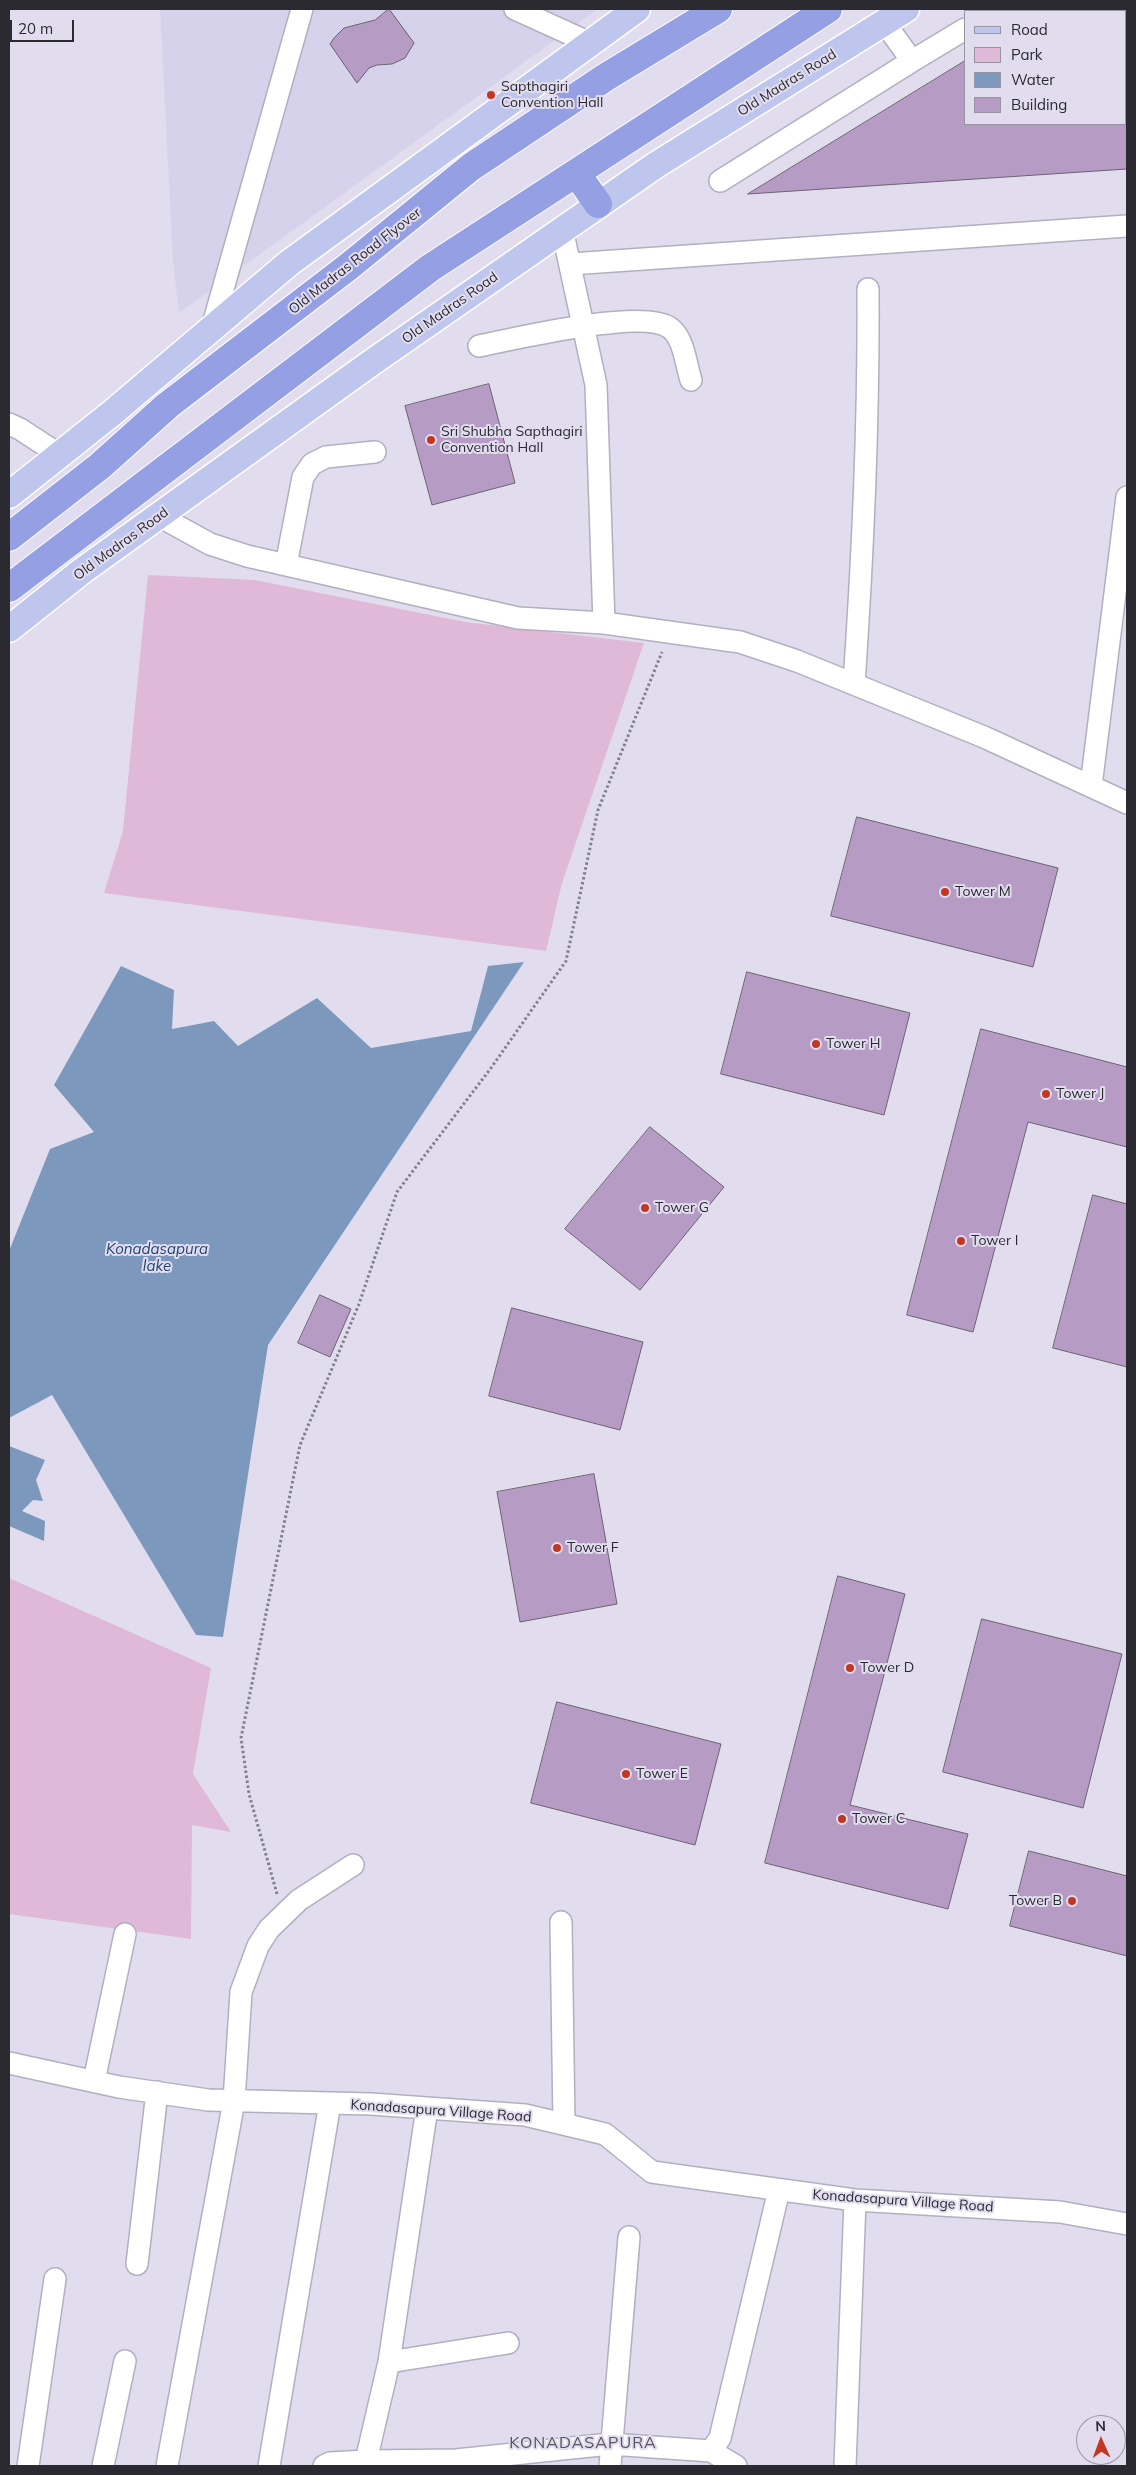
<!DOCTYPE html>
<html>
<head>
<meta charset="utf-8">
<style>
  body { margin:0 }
  #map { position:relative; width:1136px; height:2475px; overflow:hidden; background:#e1ddef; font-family:Mulish,sans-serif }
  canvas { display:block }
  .frame { position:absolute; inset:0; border:10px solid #2b2a30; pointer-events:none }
  .legend { position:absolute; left:964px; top:10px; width:162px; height:115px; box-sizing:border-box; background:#e1ddef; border:1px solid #9895a3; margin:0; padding:6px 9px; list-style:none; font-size:15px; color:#2b2a30 }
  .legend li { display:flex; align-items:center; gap:10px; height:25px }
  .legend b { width:25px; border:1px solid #9895a3 }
  .north { position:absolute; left:1076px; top:2415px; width:50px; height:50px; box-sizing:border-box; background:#e1ddef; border:1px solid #9895a3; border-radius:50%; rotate:358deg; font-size:14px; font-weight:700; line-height:20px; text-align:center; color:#2b2a30 }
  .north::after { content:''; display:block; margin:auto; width:18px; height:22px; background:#c33722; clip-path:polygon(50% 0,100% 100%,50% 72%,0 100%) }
  .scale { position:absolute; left:10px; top:20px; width:64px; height:22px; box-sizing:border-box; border:2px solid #2b2a30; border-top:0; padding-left:6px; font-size:15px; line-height:18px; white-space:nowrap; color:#2b2a30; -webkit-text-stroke:4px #e1ddef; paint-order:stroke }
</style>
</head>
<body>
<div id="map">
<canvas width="1136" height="2475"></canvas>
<div class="frame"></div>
<ul class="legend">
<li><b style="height:6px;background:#bfc6ee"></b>Road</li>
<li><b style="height:14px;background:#e0b9d8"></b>Park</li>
<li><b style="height:14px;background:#7d98bd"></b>Water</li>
<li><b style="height:14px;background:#b69cc4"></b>Building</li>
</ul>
<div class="north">N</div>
<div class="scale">20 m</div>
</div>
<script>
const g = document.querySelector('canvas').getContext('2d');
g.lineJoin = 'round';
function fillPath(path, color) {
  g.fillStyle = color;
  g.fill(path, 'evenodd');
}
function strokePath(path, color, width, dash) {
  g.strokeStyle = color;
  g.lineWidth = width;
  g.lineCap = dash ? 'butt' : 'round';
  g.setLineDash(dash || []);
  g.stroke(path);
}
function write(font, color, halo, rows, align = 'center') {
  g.font = font + ' Mulish,sans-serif';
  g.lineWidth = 4;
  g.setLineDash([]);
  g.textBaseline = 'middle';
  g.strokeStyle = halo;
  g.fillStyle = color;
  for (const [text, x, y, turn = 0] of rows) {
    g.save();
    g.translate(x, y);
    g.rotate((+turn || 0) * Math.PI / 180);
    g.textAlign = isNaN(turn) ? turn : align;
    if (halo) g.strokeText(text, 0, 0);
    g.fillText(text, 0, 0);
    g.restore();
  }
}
fillPath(new Path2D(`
  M160,9H598L179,313L173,262Z`), '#d7d2eb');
fillPath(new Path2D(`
  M148,575L255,580L465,622L644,643L562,883L546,951L104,893L123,831Z
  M9,1578L211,1668L193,1774L231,1832L192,1825L191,1939L9,1914Z`), '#e0b9d8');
fillPath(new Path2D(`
  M524,962L268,1345L223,1637L196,1635L52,1395L9,1418V1251L50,1149L94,1132L54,1085L121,966L174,990L172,1029L214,1021L238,1046L317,998L371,1048L471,1031L488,966Z
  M9,1446L45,1460L36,1480L43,1501L33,1500L22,1511L45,1521L44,1541L9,1526Z`), '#7d98bd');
const building = new Path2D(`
  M389,9L414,43L405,58L392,64L377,65L369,68L357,83L330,44L334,38L344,28L375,20Z
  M965,61V124H1127V169L748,194Z
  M489,384L515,483L432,505L405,406Z
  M857,817L1058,868L1033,967L831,916Z
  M747,972L910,1013L884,1115L721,1074Z
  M981,1029L1127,1067V1147L1028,1122L973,1332L907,1315Z
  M650,1127L724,1187L640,1290L565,1229Z
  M1093,1195L1127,1204V1367L1053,1348Z
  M320,1295L351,1309L330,1357L298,1343Z
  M512,1308L643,1342L620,1430L489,1396Z
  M594,1474L617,1604L520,1622L497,1492Z
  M838,1576L905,1594L850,1805L968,1834L948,1909L765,1863Z
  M982,1619L1122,1654L1083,1808L943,1772Z
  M557,1702L721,1744L695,1845L531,1803Z
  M1029,1851L1127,1876V1956L1010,1926Z`);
fillPath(building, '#b69cc4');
strokePath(building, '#6c6271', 1);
const minor = new Path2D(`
  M515,9L590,43
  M994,11L998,9
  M884,22L912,61L965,29
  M720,181L912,61
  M562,229L596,385L604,623
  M570,264L1127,226
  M212,328L302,9
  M479,346C513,339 644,308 670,328C684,338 686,365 691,380
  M9,424L20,429L60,455
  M159,516L210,544L247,556L518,618L604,623L740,642L797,661L984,737L1127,803
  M286,565L303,477L312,464L326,457L375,452
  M854,684C863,552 869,421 868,289
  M1091,786L1127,497
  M561,1922L564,2124
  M9,2063L119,2087L208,2100L371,2104L525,2115L605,2134L652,2172L855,2200L1060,2212L1127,2224
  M94,2081L125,1934
  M137,2264L157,2092
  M389,2362L508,2343
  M711,2451L736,2466
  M366,2461L389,2362L427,2108
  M28,2466L55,2279
  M103,2466L125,2361
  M167,2466L234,2101L241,1992L258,1946L269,1929L299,1900L353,1865
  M269,2466L330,2103
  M324,2466L330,2463L366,2461L456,2460L610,2444L711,2451L720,2438L779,2190
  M610,2466L629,2237
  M845,2466L855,2200`);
const major = new Path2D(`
  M9,495L112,413L289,263L637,9
  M9,629L82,571L371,363L656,165L906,9`);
const highway = new Path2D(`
  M576,173L598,204
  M9,537L100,466L168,405L348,267L471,167L606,77L718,9
  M9,588L430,268L828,9`);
strokePath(minor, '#b2afc0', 24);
strokePath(major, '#fff', 29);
strokePath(highway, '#fff', 30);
strokePath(new Path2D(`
  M277,1894L249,1794L241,1738L300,1445L359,1304L397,1192L491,1068L566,961L598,810L662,652`), '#82808b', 3, [2.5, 2.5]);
strokePath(minor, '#fff', 21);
strokePath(major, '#bfc6ee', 26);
strokePath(highway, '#94a0e3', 28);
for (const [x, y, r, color] of [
  [491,95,5,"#c33722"],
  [431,440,5,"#c33722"],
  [945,892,5,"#c33722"],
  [816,1044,5,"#c33722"],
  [1046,1094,5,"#c33722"],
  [645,1208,5,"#c33722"],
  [961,1241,5,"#c33722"],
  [557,1548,5,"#c33722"],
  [850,1668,5,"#c33722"],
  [626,1774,5,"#c33722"],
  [842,1819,5,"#c33722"],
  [1072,1901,5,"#c33722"]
]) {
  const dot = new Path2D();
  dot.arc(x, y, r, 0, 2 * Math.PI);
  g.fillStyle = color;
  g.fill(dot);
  strokePath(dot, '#e1ddef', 2);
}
write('14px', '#2b2a30', '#e1ddef', [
  ["Old Madras Road",787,83,-32],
  ["Old Madras Road Flyover",355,261,-38],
  ["Old Madras Road",450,308,-35],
  ["Old Madras Road",121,544,-36],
  ["Konadasapura Village Road",441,2111,4],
  ["Konadasapura Village Road",903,2201,4]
]);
write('14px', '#2b2a30', '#e1ddef', [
  ["Sapthagiri",501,87],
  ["Convention Hall",501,103],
  ["Sri Shubha Sapthagiri",441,432],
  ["Convention Hall",441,448],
  ["Tower M",955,892],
  ["Tower H",826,1044],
  ["Tower J",1056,1094],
  ["Tower G",655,1208],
  ["Tower I",971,1241],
  ["Tower F",567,1548],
  ["Tower D",860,1668],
  ["Tower E",636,1774],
  ["Tower C",852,1819],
  ["Tower B",1062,1901,"right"]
], 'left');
write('italic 15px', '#204475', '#e1ddef', [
  ["Konadasapura",157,1249],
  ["lake",157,1266]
]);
g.letterSpacing = '1px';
write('16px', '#575463', '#e1ddef', [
  ["KONADASAPURA",583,2443]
]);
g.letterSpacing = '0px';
</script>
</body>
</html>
